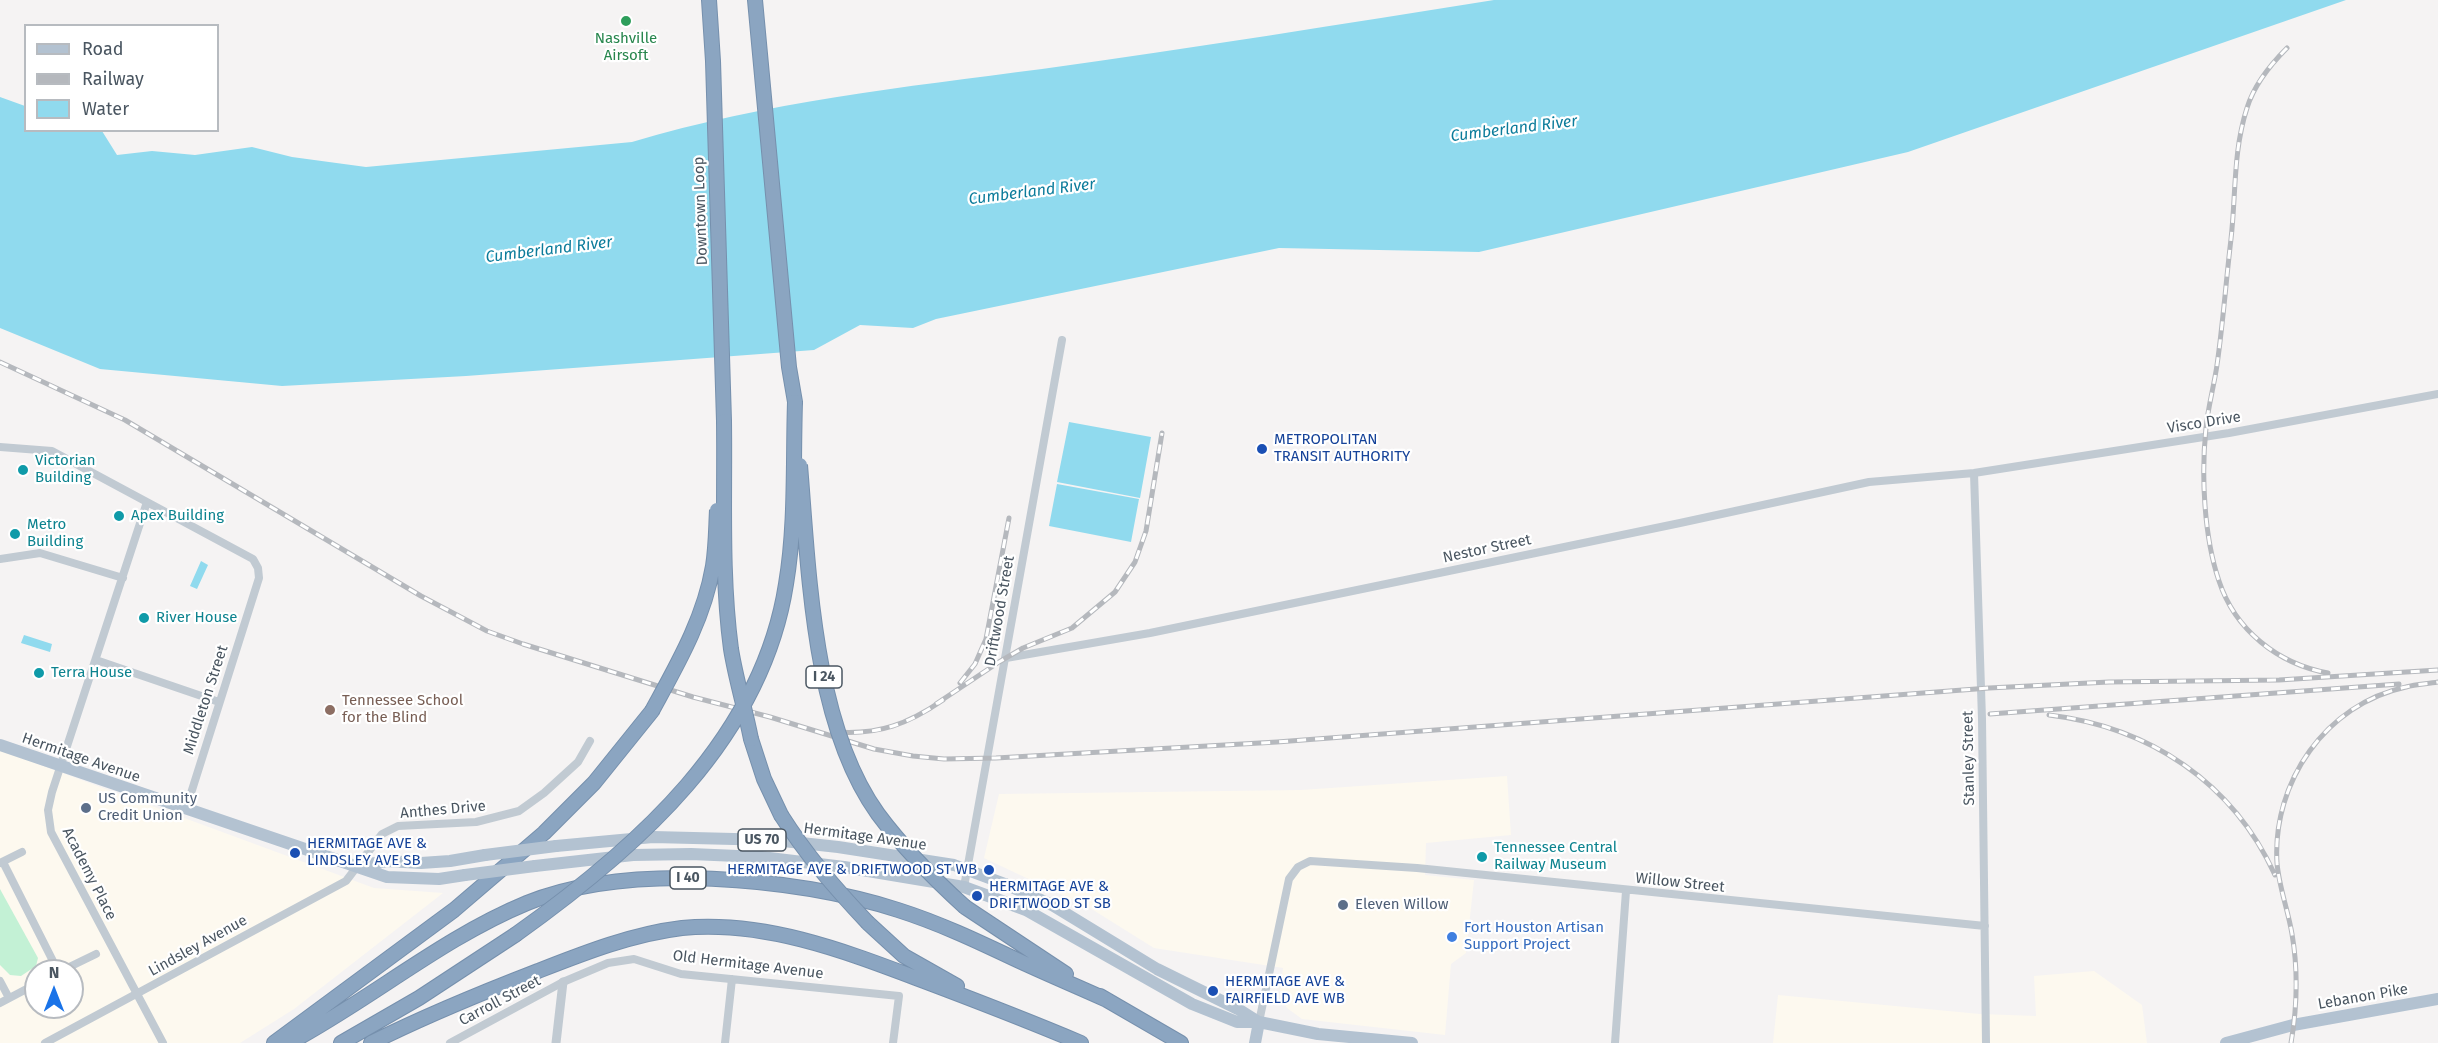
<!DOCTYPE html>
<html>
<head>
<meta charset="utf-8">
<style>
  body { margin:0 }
  #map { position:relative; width:2438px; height:1043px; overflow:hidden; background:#f5f3f3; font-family:"Fira Sans",sans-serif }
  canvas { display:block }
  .legend { position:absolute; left:24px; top:24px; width:195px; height:108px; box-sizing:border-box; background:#fff; border:2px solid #b7bbc0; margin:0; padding:8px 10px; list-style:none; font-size:18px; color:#4a5661 }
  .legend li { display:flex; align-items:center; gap:12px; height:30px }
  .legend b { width:30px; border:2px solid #b7bbc0 }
  .north { position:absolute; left:24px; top:959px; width:60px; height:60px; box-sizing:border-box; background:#fff; border:2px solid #b7bbc0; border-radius:50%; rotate:0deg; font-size:16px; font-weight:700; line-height:24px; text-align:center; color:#4a5661 }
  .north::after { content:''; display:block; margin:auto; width:21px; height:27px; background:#1a73e8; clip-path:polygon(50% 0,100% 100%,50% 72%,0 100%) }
</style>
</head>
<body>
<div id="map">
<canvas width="2438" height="1043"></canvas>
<ul class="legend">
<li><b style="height:8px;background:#b3c2d1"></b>Road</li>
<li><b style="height:8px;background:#b5b8bd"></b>Railway</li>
<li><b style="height:16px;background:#90daee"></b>Water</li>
</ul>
<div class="north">N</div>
</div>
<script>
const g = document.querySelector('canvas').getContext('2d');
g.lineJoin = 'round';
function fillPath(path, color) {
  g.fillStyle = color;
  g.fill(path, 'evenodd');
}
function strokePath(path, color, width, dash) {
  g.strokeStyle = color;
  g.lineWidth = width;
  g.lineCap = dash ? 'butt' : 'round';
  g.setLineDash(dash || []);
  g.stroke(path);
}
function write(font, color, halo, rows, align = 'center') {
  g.font = font + ' "Fira Sans",sans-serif';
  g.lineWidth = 4.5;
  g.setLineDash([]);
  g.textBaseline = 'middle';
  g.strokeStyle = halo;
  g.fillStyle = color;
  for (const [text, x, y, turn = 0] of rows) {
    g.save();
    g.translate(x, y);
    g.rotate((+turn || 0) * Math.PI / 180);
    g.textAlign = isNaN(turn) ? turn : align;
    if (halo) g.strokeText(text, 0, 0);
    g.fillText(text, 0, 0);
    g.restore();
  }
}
fillPath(new Path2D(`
  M0,750L374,888L443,893L294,1009L240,1043H0ZM36,971H72V1007H36Z
  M1507,776L1511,835L1426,843L1425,875L1474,880L1466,953L1451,964L1445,1035L1302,1019L1287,1008L1281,999L1280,990L1283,968L1154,948L1090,908L984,858L999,794L1301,790Z
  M2094,971L2142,1005L2147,1043H1773L1778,995L1980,1014L2036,1016L2034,976Z`), '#fdf9ef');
fillPath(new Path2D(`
  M0,889L38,958L36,966L21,976L10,975L0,965Z`), '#c3f1d5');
fillPath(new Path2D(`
  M1494,0H2346L1908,152L1479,252L1279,248L936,319L913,328L860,325L814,350L466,376L282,386L100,369L0,328V97L25,106L26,130L102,131L117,155L152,151L195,155L252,147L292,157L366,167L632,142C766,102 904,87 1042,69C1193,48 1343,24 1494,0Z
  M1069,422L1151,437L1140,498L1057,482Z
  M1057,484L1139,499L1131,542L1049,526Z
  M201,561L208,565L197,589L190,586Z
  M24,635L52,644L50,652L21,643Z`), '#90daee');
const motorway = new Path2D(`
  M709,0L713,61L724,421
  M755,0L789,367L795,402
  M751,739L764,779L781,815
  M965,907L1066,974
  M868,923L904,956L957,986
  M1100,996L1181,1043
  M274,1043L454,910L544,833L594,783L652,711
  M289,1043C370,1000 442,938 527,903C629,862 795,877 898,910C939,923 977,941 1015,959C1045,973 1076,986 1107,1000
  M341,1043L419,998L515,935
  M371,1043C425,1016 481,993 538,971C584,953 632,934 682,928C766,920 847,952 924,981C977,1001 1029,1021 1081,1043`);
strokePath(motorway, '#7690ad', 16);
strokePath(new Path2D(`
  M0,447L52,451L253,559L258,568L259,578L186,809
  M1974,473L1982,719L1986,1043
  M147,502L52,792L48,810L51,832L163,1043
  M0,559L40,553L123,578
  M1006,658L1150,633L1680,523L1869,482L1974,473L2229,433L2438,394
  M96,660L219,702
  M3,862L58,971
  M0,863L22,852
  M964,887L1062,340
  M61,971L96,954
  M0,981L9,998
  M0,1003L36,984
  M1259,1022L1289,879L1298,867L1310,861L1417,868L1985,926
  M45,1043L346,881L382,834L398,826L476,822L519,811L544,793L578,762L590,741
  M450,1043L563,982L608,963L634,959L681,974L899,996L893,1043
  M725,1043L732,979
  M1615,1043L1626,891`), '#c1cad2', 8);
strokePath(new Path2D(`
  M556,1043L563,982`), '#c1cad2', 9);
strokePath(new Path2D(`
  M0,745L387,877L439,879L465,875
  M556,846L653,837L774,840L838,847L954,865L1005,884L1052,905L1157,969L1238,1009L1257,1021
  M359,866L387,861L421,863L450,861L485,855
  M535,866L633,855L691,854L761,857L844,867L964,887L1026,910L1192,1004L1237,1022H1259L1318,1034L1412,1043
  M1255,1043L1259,1022
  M2226,1043L2293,1025L2438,999`), '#b3c2d1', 12);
strokePath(motorway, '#8ba5c1', 14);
const rail = new Path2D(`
  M2287,48C2270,65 2254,85 2247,108C2233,151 2236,195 2231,239C2226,281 2223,323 2217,365C2214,386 2208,407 2206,428C2201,475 2204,537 2219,581C2235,630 2278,664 2328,673
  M0,362L125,420L421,596L487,631L523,644L693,697L770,717L874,749L913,756L944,759L996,758L1277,742L1989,688L2109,682L2279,680L2438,670
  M960,683L975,664L986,639L1009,518
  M936,704L999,662L1023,648L1072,628L1115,592L1135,562L1146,531L1162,433
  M1990,714L2399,684
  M2049,715C2150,727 2233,783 2275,875
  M836,732C879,735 908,724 943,700
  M2291,1043C2297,1008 2298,969 2292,934C2288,910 2279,887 2277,863C2272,782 2326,704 2406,687C2417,684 2428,684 2438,682`);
strokePath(rail, '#b5b8bd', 5);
strokePath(rail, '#fff', 3, [9]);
const motorwayBridge = new Path2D(`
  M724,421C725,497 721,574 731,649C736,680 745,708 751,739
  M800,465C809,573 813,724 878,814C904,849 933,878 965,907
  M652,711C677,665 704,619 713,566C716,548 716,529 717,510
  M781,815C807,856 835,888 868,923
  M515,935C636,849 762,739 786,584C796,525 793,463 795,402`);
strokePath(motorwayBridge, '#7690ad', 16, []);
strokePath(new Path2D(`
  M485,855L556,846
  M465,875L535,866`), '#b3c2d1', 12);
strokePath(motorwayBridge, '#8ba5c1', 14);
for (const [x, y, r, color] of [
  [626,21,6,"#2e9e5b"],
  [1262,449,6,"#1a4fb4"],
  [23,470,6,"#0f9aa8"],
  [119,516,6,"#0f9aa8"],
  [15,534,6,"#0f9aa8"],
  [144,618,6,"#0f9aa8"],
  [39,673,6,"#0f9aa8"],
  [330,710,6,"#8d6e63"],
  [86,808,6,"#5c6f8a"],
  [295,853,6,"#1a4fb4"],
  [1482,857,6,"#0f9aa8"],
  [989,870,6,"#1a4fb4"],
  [977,896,6,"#1a4fb4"],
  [1343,905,6,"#5c6f8a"],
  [1452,937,6,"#3f7fe0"],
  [1213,991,6,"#1a4fb4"]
]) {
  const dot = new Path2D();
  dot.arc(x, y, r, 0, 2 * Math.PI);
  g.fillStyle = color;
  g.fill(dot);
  strokePath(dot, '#fff', 2);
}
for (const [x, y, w] of [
  [824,677,36],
  [762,840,48],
  [688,878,36]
]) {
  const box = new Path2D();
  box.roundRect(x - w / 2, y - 11, w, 22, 4.5);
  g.fillStyle = '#fff';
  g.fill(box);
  strokePath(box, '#4a5661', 1.5);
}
write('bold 14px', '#4a5661', null, [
  ["I 24",824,677],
  ["US 70",762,840],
  ["I 40",688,878]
]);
write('15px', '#27864d', '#fff', [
  ["Nashville",626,39],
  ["Airsoft",626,56]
]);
write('15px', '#4a5661', '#fff', [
  ["Downtown Loop",701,211,-92],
  ["Visco Drive",2204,423,-9],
  ["Nestor Street",1487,549,-12],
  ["Driftwood Street",1000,611,-80],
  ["Middleton Street",206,700,-72],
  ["Hermitage Avenue",81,758,19],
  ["Stanley Street",1969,758,-91],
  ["Anthes Drive",443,810,-5],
  ["Hermitage Avenue",865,837,8],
  ["Academy Place",89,874,63],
  ["Willow Street",1680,883,6],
  ["Lindsley Avenue",198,946,-29],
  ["Old Hermitage Avenue",748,965,7],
  ["Lebanon Pike",2363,997,-10],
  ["Carroll Street",500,1001,-28]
]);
write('15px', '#164399', '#fff', [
  ["METROPOLITAN",1274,440],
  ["TRANSIT AUTHORITY",1274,457],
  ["HERMITAGE AVE &",307,844],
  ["LINDSLEY AVE SB",307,861],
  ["HERMITAGE AVE & DRIFTWOOD ST WB",977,870,"right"],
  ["HERMITAGE AVE &",989,887],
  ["DRIFTWOOD ST SB",989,904],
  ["HERMITAGE AVE &",1225,982],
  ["FAIRFIELD AVE WB",1225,999]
], 'left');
write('15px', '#0d838f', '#fff', [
  ["Victorian",35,461],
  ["Building",35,478],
  ["Apex Building",131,516],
  ["Metro",27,525],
  ["Building",27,542],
  ["River House",156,618],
  ["Terra House",51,673],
  ["Tennessee Central",1494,848],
  ["Railway Museum",1494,865]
], 'left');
write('15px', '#785e54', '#fff', [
  ["Tennessee School",342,701],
  ["for the Blind",342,718]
], 'left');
write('15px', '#4e5e75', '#fff', [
  ["US Community",98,799],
  ["Credit Union",98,816],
  ["Eleven Willow",1355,905]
], 'left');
write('15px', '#366cbe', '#fff', [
  ["Fort Houston Artisan",1464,928],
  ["Support Project",1464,945]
], 'left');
write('italic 16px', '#0c7c9b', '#fff', [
  ["Cumberland River",1514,129,-7],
  ["Cumberland River",1032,192,-7],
  ["Cumberland River",549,250,-7]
]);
</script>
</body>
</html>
